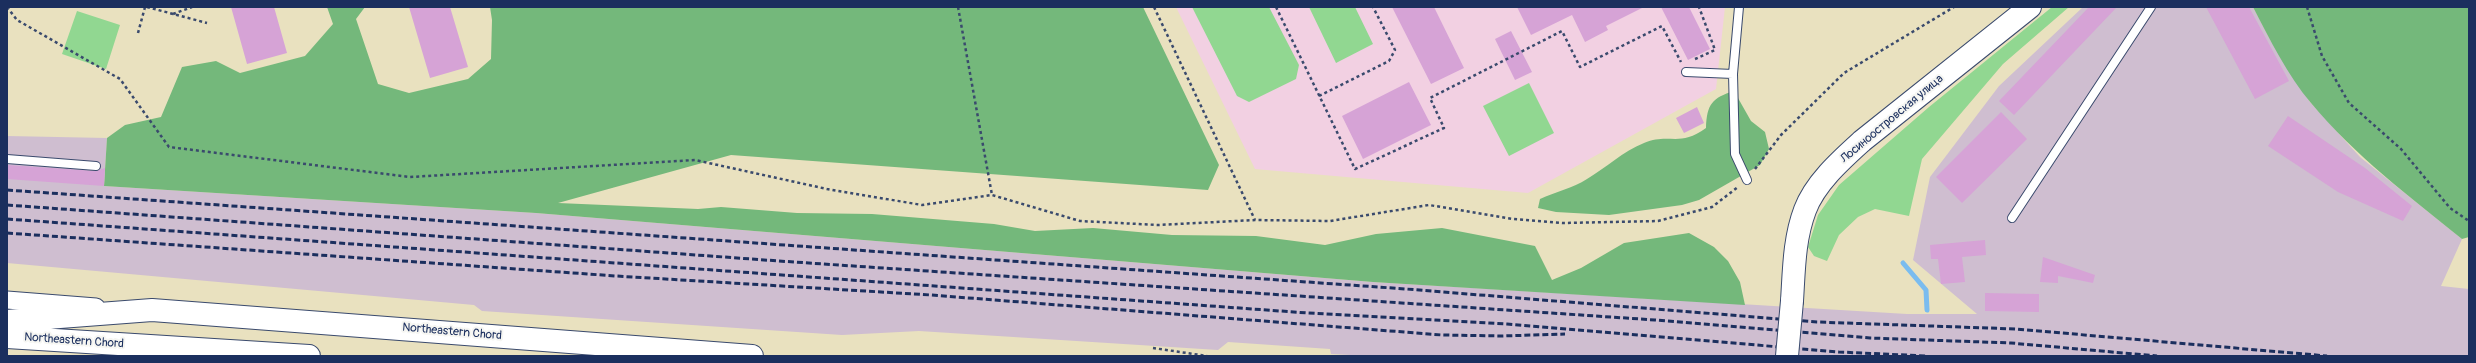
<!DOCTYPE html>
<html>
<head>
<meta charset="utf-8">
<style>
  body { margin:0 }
  #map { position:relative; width:2476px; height:363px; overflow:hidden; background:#e9e1bf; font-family:Pangolin,sans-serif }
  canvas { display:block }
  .frame { position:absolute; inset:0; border:8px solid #1b2f5e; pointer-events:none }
</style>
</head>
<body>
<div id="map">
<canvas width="2476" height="363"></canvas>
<div class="frame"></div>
</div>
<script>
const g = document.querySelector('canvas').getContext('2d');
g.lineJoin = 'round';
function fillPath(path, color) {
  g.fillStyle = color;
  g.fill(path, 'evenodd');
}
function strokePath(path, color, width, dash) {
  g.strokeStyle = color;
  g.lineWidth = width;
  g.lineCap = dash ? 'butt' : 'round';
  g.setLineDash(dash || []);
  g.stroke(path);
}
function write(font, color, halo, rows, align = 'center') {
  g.font = font + ' Pangolin,sans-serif';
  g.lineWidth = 4;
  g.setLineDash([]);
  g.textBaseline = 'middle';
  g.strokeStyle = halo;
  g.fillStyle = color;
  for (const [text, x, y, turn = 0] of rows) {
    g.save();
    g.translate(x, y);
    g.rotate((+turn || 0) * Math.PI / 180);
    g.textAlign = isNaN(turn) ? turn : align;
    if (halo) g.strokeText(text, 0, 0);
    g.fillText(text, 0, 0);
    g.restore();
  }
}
fillPath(new Path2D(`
  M1176,7H1725L1716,89L1528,193L1255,169Z`), '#f2d0e2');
fillPath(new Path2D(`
  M2083,7H2253L2271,41L2310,102L2360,157L2462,239L2441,286L2469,289V356H1368L1331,354L1330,349L1228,342L1218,350L919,331L842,335L482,311L474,305L7,263V136L107,138L104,186L536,213L1373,282L1907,314H1977L1913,260L1930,177L1999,86Z`), '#cfbed0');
fillPath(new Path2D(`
  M1192,7H1269L1299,65L1296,79L1249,102L1237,96Z
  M1309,7H1355L1373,44L1336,63Z
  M2052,7H2069L2003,64L1922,159L1909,216L1875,209L1858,217L1839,235L1827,261L1814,256L1808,247L1818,215L1839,185L1929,107Z
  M77,11L120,25L106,69L62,54Z
  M1529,83L1554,133L1509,156L1483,106Z`), '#91d791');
fillPath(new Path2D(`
  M327,7H365L356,19L378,84L409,93L468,79L491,59L492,20L490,7H1143L1219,165L1208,190L731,155L558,203L698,209L721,207L797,213L872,214L994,224L1035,231L1093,228L1172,235L1256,236L1325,245L1376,234L1442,228L1535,246L1552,280L1581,268L1624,243L1689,233L1714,247L1728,261L1740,282L1745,305L1373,282L536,213L104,186L107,138L125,125L161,117L182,67L216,61L240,73L305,56L333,24Z
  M2253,7H2469V237L2462,239C2409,196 2355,156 2311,103C2288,76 2269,38 2253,7Z
  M1734,91L1751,121L1765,132L1769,149L1760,165L1699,200L1682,205L1609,215L1556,212L1538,208L1540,199C1555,192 1573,188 1587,179C1606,168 1623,151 1644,143C1670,132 1678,148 1706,128C1707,104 1712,98 1734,91Z`), '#74b87b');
strokePath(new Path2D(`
  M1903,263L1926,290L1927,310`), '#7abcef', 5);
fillPath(new Path2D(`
  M231,7H274L287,53L247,64Z
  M409,7H450L468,67L430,78Z
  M1392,7H1434L1464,68L1431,84Z
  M1517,7H1644L1606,26L1608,30L1585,42L1572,15L1531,35Z
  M1661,7H1689L1710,49L1688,60Z
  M2089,7H2117L2014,115L1999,101Z
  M2206,7H2249L2289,81L2255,99Z
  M1511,31L1532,72L1515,80L1495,39Z
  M1409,82L1431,125L1363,159L1342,116Z
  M1697,107L1704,123L1684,133L1676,118Z
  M2001,112L2027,139L1962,203L1936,177Z
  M2288,116L2365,168L2412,206L2403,221L2338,192L2268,146Z
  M7,165L96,171L105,168L104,186L7,179Z
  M1985,240L1986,255L1962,257L1965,282L1941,284L1938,259H1931L1930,245Z
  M2043,257L2095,275L2093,283L2058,276V283L2040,282Z
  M1985,293L2039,294V312L1985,311Z`), '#d6a3d6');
const lane = new Path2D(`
  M1686,72L1733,74L1739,7
  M1733,74L1735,154L1747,180
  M7,159L96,166
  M2012,218L2151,7`);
const street = new Path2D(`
  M7,300L96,307`);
const secondary = new Path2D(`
  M1792,301C1794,270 1794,239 1805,210C1815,183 1841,160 1862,141L2030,7`);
const primary = new Path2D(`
  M7,321L152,310L752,356
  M7,337L309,356`);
strokePath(lane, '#3a4a6d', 10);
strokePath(street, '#3a4a6d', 19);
strokePath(secondary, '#3a4a6d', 24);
strokePath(primary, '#3a4a6d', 24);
strokePath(new Path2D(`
  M7,7L17,20L120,79L169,147L410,177L695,160L827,189L922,205L992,195L1080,221L1158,225L1255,220L1330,221L1429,205L1513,219L1563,223L1658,221L1712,207L1738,187
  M147,7L207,23
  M958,7L992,195
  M1154,7L1255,220
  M1276,7L1355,169L1444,128L1430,98L1562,31L1580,67L1662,26L1681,62
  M2307,7L2322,56L2349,103L2401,149L2450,208L2469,221
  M173,14L192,7
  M138,33L145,7
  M1695,59L1715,50L1699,7
  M1319,96L1389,61L1395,50L1373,7
  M1755,169L1781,135L1844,73L1954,7
  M1153,348L1207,356`), '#3a4a6d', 2.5, [3, 3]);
strokePath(lane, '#fff', 8);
strokePath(street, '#fff', 17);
strokePath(secondary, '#fff', 22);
strokePath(primary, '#fff', 22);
strokePath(new Path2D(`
  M7,190L1406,289L1817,322L2016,329L2327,356
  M7,205L779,261L1655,320L1870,338L2011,343L2157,356
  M7,219L1308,313L1507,324L1839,352L1927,356
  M7,233L616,276L931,295L1442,335L1502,336L1565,334`), '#1b2f5e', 3, [6, 3]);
const secondaryBridge = new Path2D(`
  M1787,356L1792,301`);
strokePath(secondaryBridge, '#3a4a6d', 24, []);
strokePath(secondaryBridge, '#fff', 22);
write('12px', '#1b2f5e', '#f6f6f2', [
  ["Лосиноостровская улица",1892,119,-40],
  ["Northeastern Chord",452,332,5],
  ["Northeastern Chord",74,341,4]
]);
</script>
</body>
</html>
